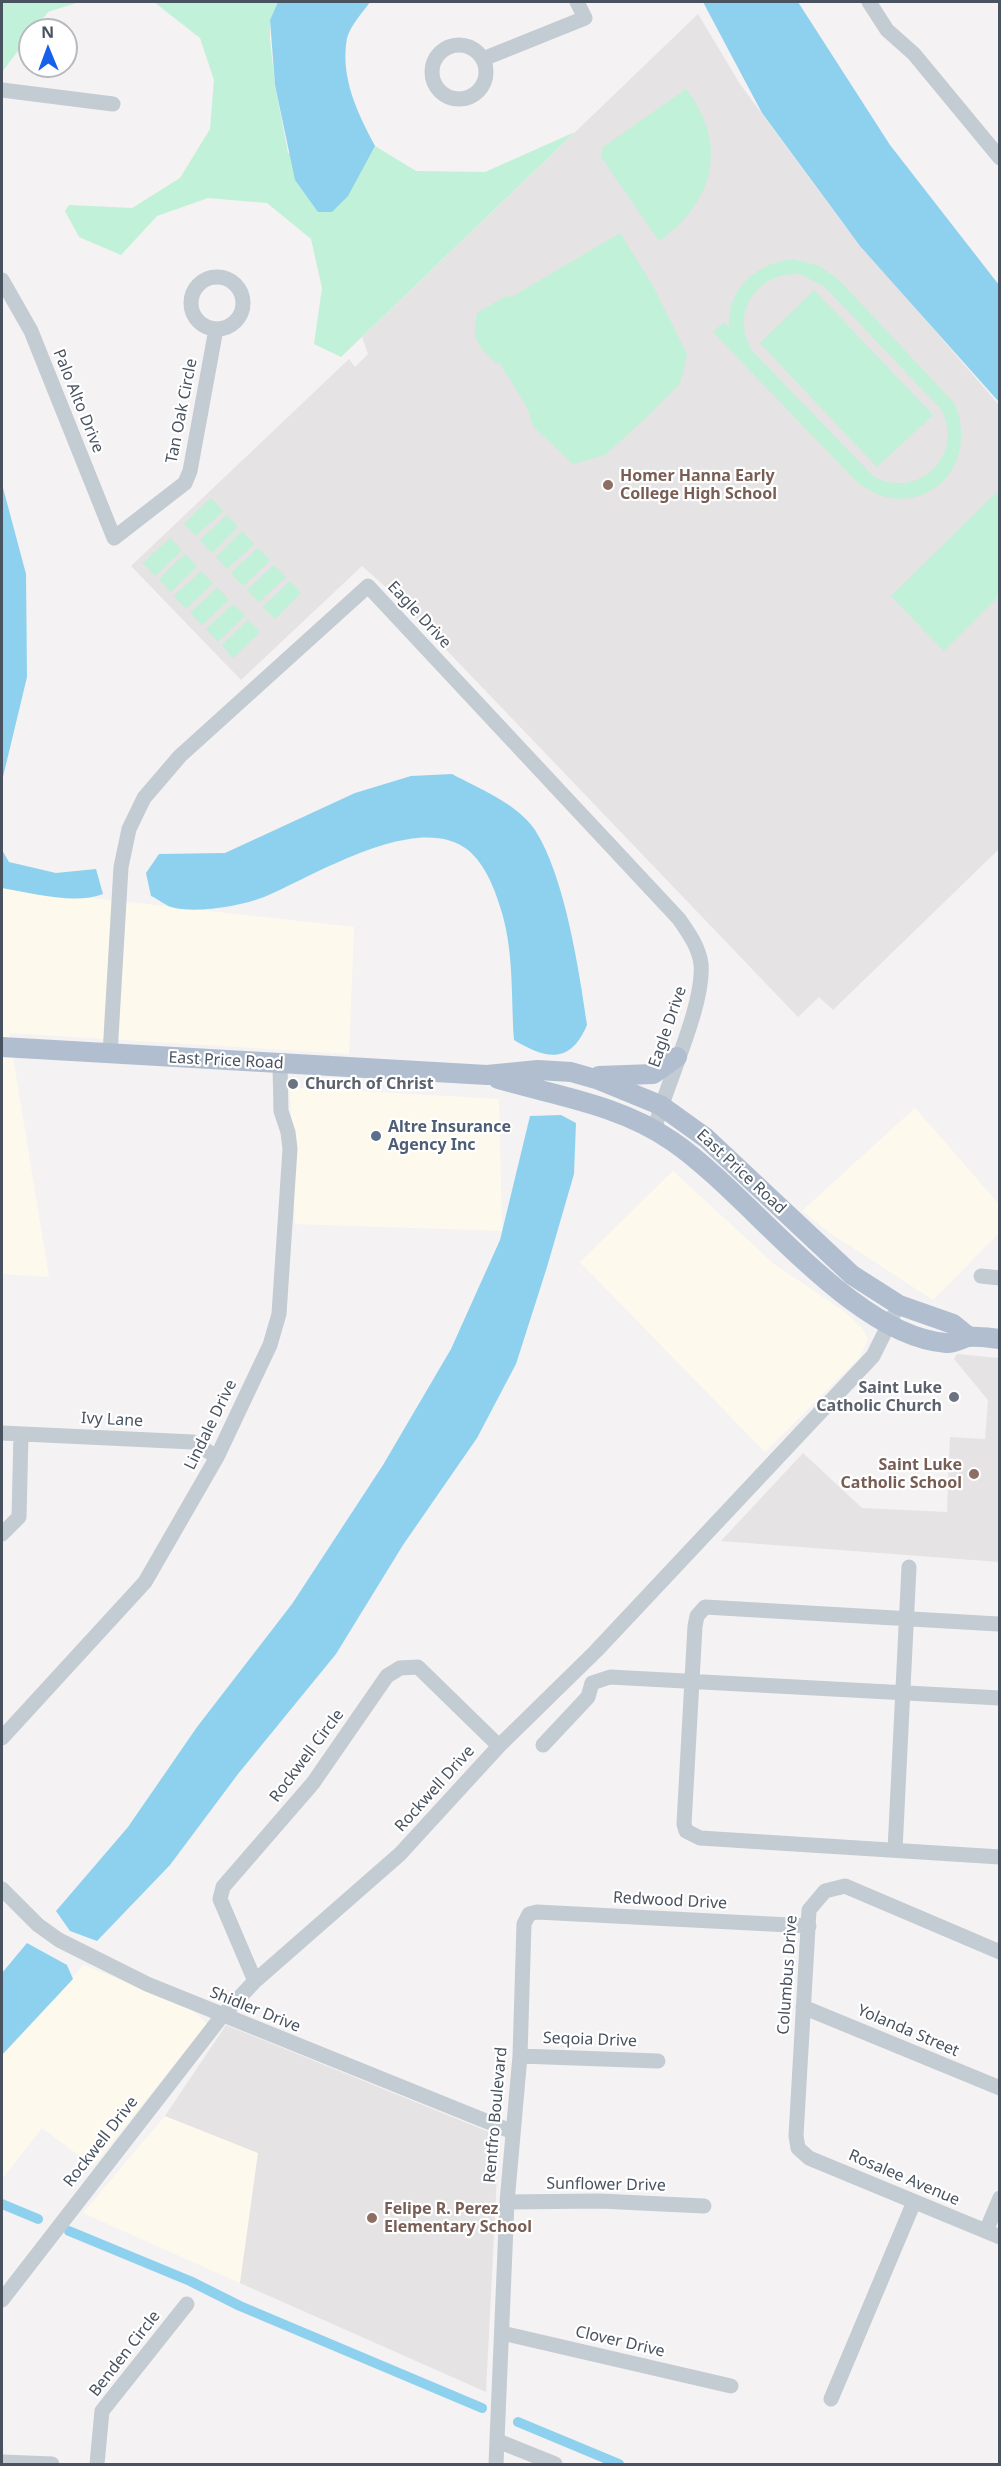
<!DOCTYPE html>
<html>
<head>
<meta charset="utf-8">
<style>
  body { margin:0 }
  #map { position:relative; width:1001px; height:2466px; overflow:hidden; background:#f4f2f2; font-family:"Noto Sans",sans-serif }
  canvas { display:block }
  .frame { position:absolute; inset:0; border:3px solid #495360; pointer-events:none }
  .north { position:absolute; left:18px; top:18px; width:60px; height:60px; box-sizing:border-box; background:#fff; border:2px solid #b6babf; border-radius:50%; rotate:359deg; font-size:16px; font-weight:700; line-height:24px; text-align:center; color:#495360 }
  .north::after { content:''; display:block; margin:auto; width:21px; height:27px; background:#1760e9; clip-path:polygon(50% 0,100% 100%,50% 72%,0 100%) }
</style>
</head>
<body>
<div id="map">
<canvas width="1001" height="2466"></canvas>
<div class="frame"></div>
<div class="north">N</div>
</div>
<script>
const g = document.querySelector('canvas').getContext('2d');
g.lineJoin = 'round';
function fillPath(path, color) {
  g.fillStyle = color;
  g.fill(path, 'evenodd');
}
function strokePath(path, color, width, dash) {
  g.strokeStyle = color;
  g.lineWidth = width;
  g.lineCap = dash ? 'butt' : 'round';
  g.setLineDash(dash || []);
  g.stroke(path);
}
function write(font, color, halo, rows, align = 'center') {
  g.font = font + ' "Noto Sans",sans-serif';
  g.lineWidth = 4.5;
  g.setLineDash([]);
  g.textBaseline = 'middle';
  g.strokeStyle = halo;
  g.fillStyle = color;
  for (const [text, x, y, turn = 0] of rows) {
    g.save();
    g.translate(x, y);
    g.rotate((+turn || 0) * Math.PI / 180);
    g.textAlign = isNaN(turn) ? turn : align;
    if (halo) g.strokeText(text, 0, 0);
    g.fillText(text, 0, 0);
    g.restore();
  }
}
fillPath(new Path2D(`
  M2,888L41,895L92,898L354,927L349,1054L9,1033L49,1277L2,1274Z
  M290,1087L499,1099L502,1231L295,1224Z
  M915,1108L999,1204V1233L933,1300L830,1233L802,1211Z
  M673,1171L774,1264L845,1312L862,1328L868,1339L860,1357L765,1452L580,1262Z
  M84,1965L192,2009L207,2024L93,2166L42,2128L2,2179V2054Z
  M165,2116L258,2153L240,2283L83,2213Z`), '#fdfaed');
fillPath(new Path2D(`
  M698,14L740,84L844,225L999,405V849L833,1010L819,997L798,1017L388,589L362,566L241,680L131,566L349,359L355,367L368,354L362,337Z
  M957,1354L999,1358V1562L721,1541L803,1453L862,1508L947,1512L950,1437L985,1439L988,1400L954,1359Z
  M226,2025L499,2136L486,2392L240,2283L258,2153L165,2116Z`), '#e5e3e4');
fillPath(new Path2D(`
  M2,2H79L48,12L34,30H30V35L2,72Z
  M149,2H278L270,20V40L275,85L288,153L366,159L375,146L416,171L485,172L575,132L341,357L314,344L322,288L311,239L267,203L208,198L157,216L121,255L79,237L65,211L69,205L132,208L180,178L210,129L214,80L200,38L154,2Z
  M686,89C729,144 714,203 659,241L601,157L602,148Z
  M620,233L652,284L687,354L680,384L653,411L605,455L573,464L533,426L528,409L499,362L496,364C477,343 472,342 477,313L508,295L510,298Z
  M793,259L817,265L837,278L954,403C977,451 943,509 886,497C875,494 866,488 857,482L713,332L724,322L729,327C727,288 757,263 793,259ZM800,274L825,287L941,409C966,454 918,502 873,476L753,352C729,313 756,272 800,274Z
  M814,290L933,415L877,467L760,343Z
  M999,490V596L944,651L891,596Z
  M211,498L223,511L196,536L184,524Z
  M227,515L238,527L212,553L200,540Z
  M242,531L254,544L227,569L216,557Z
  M170,538L182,550L155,576L143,563Z
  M258,548L270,560L243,586L231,573Z
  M185,554L197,566L171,592L159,579Z
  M274,565L286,577L259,602L247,590Z
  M201,571L213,583L186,609L174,596Z
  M290,581L301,593L275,619L263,607Z
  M217,587L229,600L202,625L190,613Z
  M233,604L245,616L218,642L206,629Z
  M248,620L260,632L233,658L222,645Z`), '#c1f1d8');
fillPath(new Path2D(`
  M278,2H370C363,12 350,26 347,38C340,77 357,112 375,146L348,196L332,212H318L295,180L275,85L270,20Z
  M703,2H798L890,145L999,285V402L860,246L762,113Z
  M2,484L26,574L27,677L2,781Z
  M452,774C478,788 518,804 535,830C565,877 579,970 587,1025C570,1065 546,1059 514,1040C511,998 514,954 502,913C496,892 486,865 468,850C418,810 314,876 264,897C241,906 199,913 175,908C167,907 158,899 151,896L146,873L159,854L225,853L355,793L411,776Z
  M2,850L9,862L56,873L96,869L103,894C76,905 30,893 2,888Z
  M561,1115L576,1123L574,1174L547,1267L516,1364L477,1438L403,1545L336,1654L238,1774L170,1865L97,1941L70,1931L56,1911L128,1827L197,1727L292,1604L383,1465L451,1349L500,1240L530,1116Z
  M27,1943L67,1965L73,1979L2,2055V1973Z`), '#8ed1ee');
strokePath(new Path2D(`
  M2,2204L38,2219
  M69,2231L190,2281L240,2306L482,2408
  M518,2422L619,2464`), '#8ed1ee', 10);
strokePath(new Path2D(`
  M869,2L887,30L914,54L1000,158
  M432 72a27 27 0 1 1 54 0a27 27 0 1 1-54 0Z
  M483,59L585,18L577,2
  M2,90L113,104
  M191 303a26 26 0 1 1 52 0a26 26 0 1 1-52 0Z
  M2,280L31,331L114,538L185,483L190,471L216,329
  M110,1054L121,867L129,829L144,798L180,756L368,586L679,919C688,932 699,947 701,964C705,1005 665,1086 654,1131
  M981,1276L1000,1278
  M2,1433L193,1442L217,1457
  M2,1534L19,1517L21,1434
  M998,1624L705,1607L697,1616L695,1626L684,1824L686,1831L700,1838L1000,1857
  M592,1683L610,1677L1000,1698
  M2,1738L145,1582L217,1457L270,1345L279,1314L290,1149L288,1132L281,1111L280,1064
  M543,1745L588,1697L592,1683
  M895,1850L909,1567
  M2,1889L38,1925L59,1940L147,1984L513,2132
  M1000,1952L845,1886L825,1891L809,1910L796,2136L798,2148L809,2158L1000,2237
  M255,1981L220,1899L223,1887L313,1783L387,1676L400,1668L418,1667L499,1746
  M803,2007L1000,2088
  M520,2056L658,2061
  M507,2202L600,2201L704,2206
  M986,2231L1000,2198
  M2,2300L222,2016L255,1981L400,1854L499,1746L596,1651L873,1356L893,1316
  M502,2333L731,2386
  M831,2399L914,2202
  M498,2441L555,2464
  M2,2462L52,2464
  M97,2464L102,2411L187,2304
  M496,2464L507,2202L520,2056L524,1924L529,1914L537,1912L809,1926`), '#c3cbd3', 15);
strokePath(new Path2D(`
  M2,1047L487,1075L538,1070L571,1072L599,1080L660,1105L706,1138L852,1275L899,1305L953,1324L969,1337
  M599,1076L653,1074L677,1057
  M498,1079C557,1096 620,1105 672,1141C750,1194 851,1336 946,1343C953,1344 961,1339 968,1337C978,1336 990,1338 1000,1339`), '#b1bed0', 20);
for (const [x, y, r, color] of [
  [608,485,6,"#8d6e63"],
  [293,1084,6,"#6b7280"],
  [376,1136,6,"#5c6f8a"],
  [954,1397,6,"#6b7280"],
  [974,1474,6,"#8d6e63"],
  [372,2218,6,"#8d6e63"]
]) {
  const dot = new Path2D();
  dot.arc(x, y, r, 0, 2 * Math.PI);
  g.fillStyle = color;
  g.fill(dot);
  strokePath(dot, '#fff', 2);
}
write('16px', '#495360', '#fff', [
  ["Palo Alto Drive",78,401,68],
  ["Tan Oak Circle",182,411,-79],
  ["Eagle Drive",419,615,47],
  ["Eagle Drive",668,1027,-71],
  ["East Price Road",226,1061,3],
  ["East Price Road",741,1172,43],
  ["Ivy Lane",112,1420,3],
  ["Lindale Drive",211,1425,-64],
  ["Rockwell Circle",307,1756,-53],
  ["Rockwell Drive",435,1789,-48],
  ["Redwood Drive",670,1901,3],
  ["Columbus Drive",788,1975,-86],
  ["Shidler Drive",255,2010,22],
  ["Yolanda Street",908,2031,23],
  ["Seqoia Drive",590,2040,2],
  ["Rentfro Boulevard",496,2115,-85],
  ["Rockwell Drive",101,2142,-52],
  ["Rosalee Avenue",904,2178,23],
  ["Sunflower Drive",606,2185,1],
  ["Clover Drive",620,2342,13],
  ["Benden Circle",125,2354,-52]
]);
write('bold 16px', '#785e54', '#fff', [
  ["Homer Hanna Early",620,476],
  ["College High School",620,494],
  ["Saint Luke",962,1465,"right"],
  ["Catholic School",962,1483,"right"],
  ["Felipe R. Perez",384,2209],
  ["Elementary School",384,2227]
], 'left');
write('bold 16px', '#5b616d', '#fff', [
  ["Church of Christ",305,1084],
  ["Saint Luke",942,1388,"right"],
  ["Catholic Church",942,1406,"right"]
], 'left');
write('bold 16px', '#4e5e75', '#fff', [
  ["Altre Insurance",388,1127],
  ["Agency Inc",388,1145]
], 'left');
</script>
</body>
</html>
